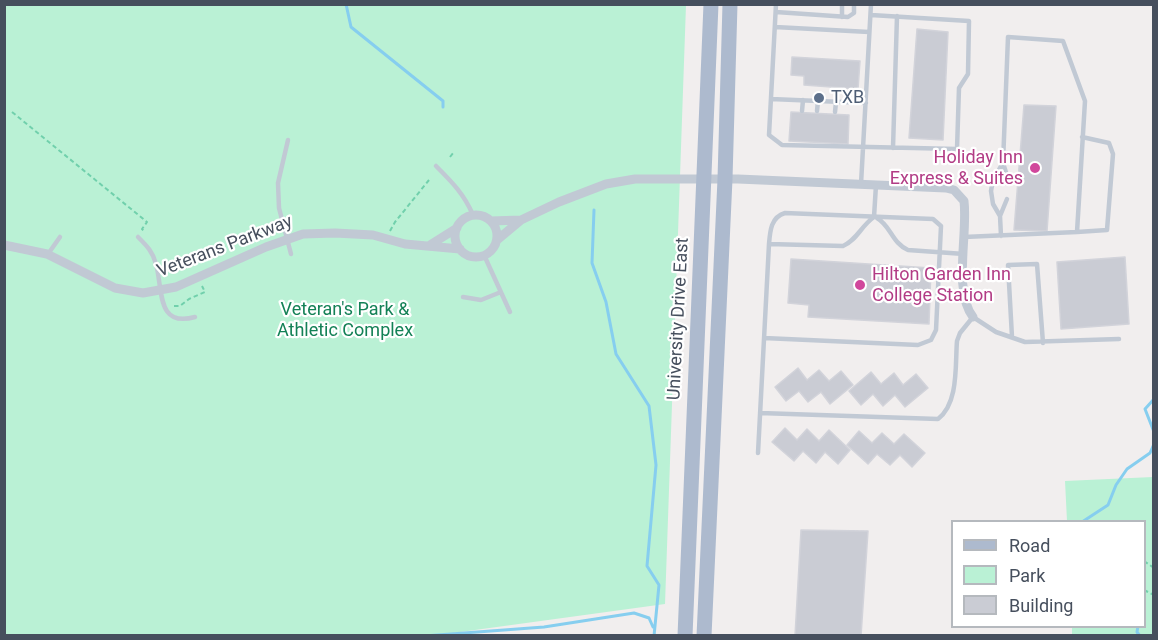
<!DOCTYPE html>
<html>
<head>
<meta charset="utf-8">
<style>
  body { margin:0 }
  #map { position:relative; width:1158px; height:640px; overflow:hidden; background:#f1eeee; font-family:Roboto,sans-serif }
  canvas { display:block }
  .frame { position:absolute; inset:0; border:6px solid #464f5d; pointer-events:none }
  .legend { position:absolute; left:951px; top:520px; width:195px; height:108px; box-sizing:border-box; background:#fff; border:2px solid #b5b9be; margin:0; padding:8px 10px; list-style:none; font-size:18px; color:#464f5d }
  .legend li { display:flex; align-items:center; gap:12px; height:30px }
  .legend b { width:30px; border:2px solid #b5b9be }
</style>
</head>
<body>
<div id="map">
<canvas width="1158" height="640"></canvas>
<div class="frame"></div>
<ul class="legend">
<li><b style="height:8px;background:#adbace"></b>Road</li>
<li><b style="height:16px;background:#baf1d5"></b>Park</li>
<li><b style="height:16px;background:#caccd4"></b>Building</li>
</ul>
</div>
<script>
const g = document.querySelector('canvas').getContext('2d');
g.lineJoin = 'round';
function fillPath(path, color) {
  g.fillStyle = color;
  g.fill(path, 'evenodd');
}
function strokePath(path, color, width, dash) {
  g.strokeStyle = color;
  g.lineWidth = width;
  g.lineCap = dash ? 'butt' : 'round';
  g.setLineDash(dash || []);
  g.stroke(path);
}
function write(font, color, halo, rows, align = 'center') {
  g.font = font + ' Roboto,sans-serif';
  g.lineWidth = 4.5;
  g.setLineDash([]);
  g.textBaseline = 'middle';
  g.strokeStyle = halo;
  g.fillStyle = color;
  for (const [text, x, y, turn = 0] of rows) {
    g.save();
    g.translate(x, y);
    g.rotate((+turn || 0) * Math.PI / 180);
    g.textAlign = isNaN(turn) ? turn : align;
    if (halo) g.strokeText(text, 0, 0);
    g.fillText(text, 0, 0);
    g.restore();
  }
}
fillPath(new Path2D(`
  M4,5H686L665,604L431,636L5,635Z
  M1153,477V635H1072V627L1144,626V522L1067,521L1065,481Z`), '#baf1d5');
strokePath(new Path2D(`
  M346,4L351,27L443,101V107
  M594,210L592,263L606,302L616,354L649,406L656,465L647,566L659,585L654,636
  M1154,399L1145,409L1154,432
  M1082,522L1108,505L1116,485L1127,469L1150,453L1154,444
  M1138,626L1137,632L1140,636
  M424,636L544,627L634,613L649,618L653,627`), '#86ceef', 3);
const building = new Path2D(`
  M917,29L948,32L943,140L909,138Z
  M792,57L860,61L858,89L804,85V76L791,75Z
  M1024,105L1056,106L1047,231L1014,230Z
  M791,112L849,115L848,144L789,141Z
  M1125,257L1129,324L1061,329L1057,262Z
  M791,259L931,268L929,324L808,317L809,305L788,303Z
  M798,368L807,380L819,370L829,381L841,371L853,385L830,404L821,392L808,402L799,391L786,401L775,387Z
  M871,372L881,384L894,373L903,385L916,374L928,388L905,407L895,395L883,406L873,394L861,405L849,391Z
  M785,428L797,440L807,429L819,441L829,430L850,450L838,464L825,452L816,463L803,451L794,461L772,442Z
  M859,431L872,443L882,433L894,444L904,434L925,453L912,467L900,455L890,465L877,454L868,464L847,445Z
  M801,530L868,531L861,636H795Z`);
fillPath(building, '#caccd4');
strokePath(building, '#d2d3da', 1.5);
strokePath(new Path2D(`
  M12,112L147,222L142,229L145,232
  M450,157L454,152
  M390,231L395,222L429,180
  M174,306H180L189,299L205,292L202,286
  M1144,561L1154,568
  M1144,590L1154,595`), '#71d0ac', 2, [4.5, 3]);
strokePath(new Path2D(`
  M776,4L769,135L782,145L957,149L959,88L968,74L969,21L871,15
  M776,12L848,17L854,13V4
  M842,17V4
  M775,27L869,32
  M771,99L866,103
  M802,111L803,100
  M817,111L818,101
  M835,112L836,102
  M288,140L278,183L279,208L291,254
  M893,148L897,16
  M1003,163L1008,179
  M436,166C452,182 464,194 473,215
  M861,184L871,4
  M1000,216L1007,199
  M877,218C891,226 892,243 908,250L964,254
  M1077,232L1107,230L1113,154L1109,143L1082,137
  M138,237C147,246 153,252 156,264C163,289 156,328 195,317
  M964,237L1077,232L1085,101L1063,41L1008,37L1003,163L993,180L991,191L993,204L1000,216L1001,236
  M48,254L60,237
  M484,255L510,312
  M463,297L481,300L501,292
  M1012,337L1008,265L1037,264L1043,343
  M764,338L918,345L931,340L936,330L941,226L933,219L785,213C771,217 770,231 769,244
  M760,413L938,419C959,403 955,365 957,341L960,333L973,317L996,332L1025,342L1119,339
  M758,453L769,244L843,246C857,240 861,226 874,217L876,185`), '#c1c9d4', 4.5);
strokePath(new Path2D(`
  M455 236a21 21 0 1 1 42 0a21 21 0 1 1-42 0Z
  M491,221L521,220
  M497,240L521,220L559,202L606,184L635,179H738L946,188L954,190L964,201C968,234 953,291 973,317
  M4,245L47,254L115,288L143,293L176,287L266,247L303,234L335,233L373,235L405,244L460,249
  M430,245L457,228`), '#c1c9d4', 9);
strokePath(new Path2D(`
  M685,636L711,4
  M704,636L725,179L730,4`), '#adbace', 15);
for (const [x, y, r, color] of [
  [819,98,6,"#5c6f8a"],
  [1035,168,6,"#d1479c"],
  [860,285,6,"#d1479c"]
]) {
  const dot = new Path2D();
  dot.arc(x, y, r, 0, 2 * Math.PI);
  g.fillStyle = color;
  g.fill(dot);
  strokePath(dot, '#fff', 2);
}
write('18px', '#4e5e75', '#fff', [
  ["TXB",831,98]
], 'left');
write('18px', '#b23c85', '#fff', [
  ["Holiday Inn",1023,158],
  ["Express & Suites",1023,179],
  ["Hilton Garden Inn",872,275,"left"],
  ["College Station",872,296,"left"]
], 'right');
write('18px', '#464f5d', '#fff', [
  ["Veterans Parkway",225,247,-21],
  ["University Drive East",679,319,-87]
]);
write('18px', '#138156', '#fff', [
  ["Veteran's Park &",345,310],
  ["Athletic Complex",345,331]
]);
</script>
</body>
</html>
